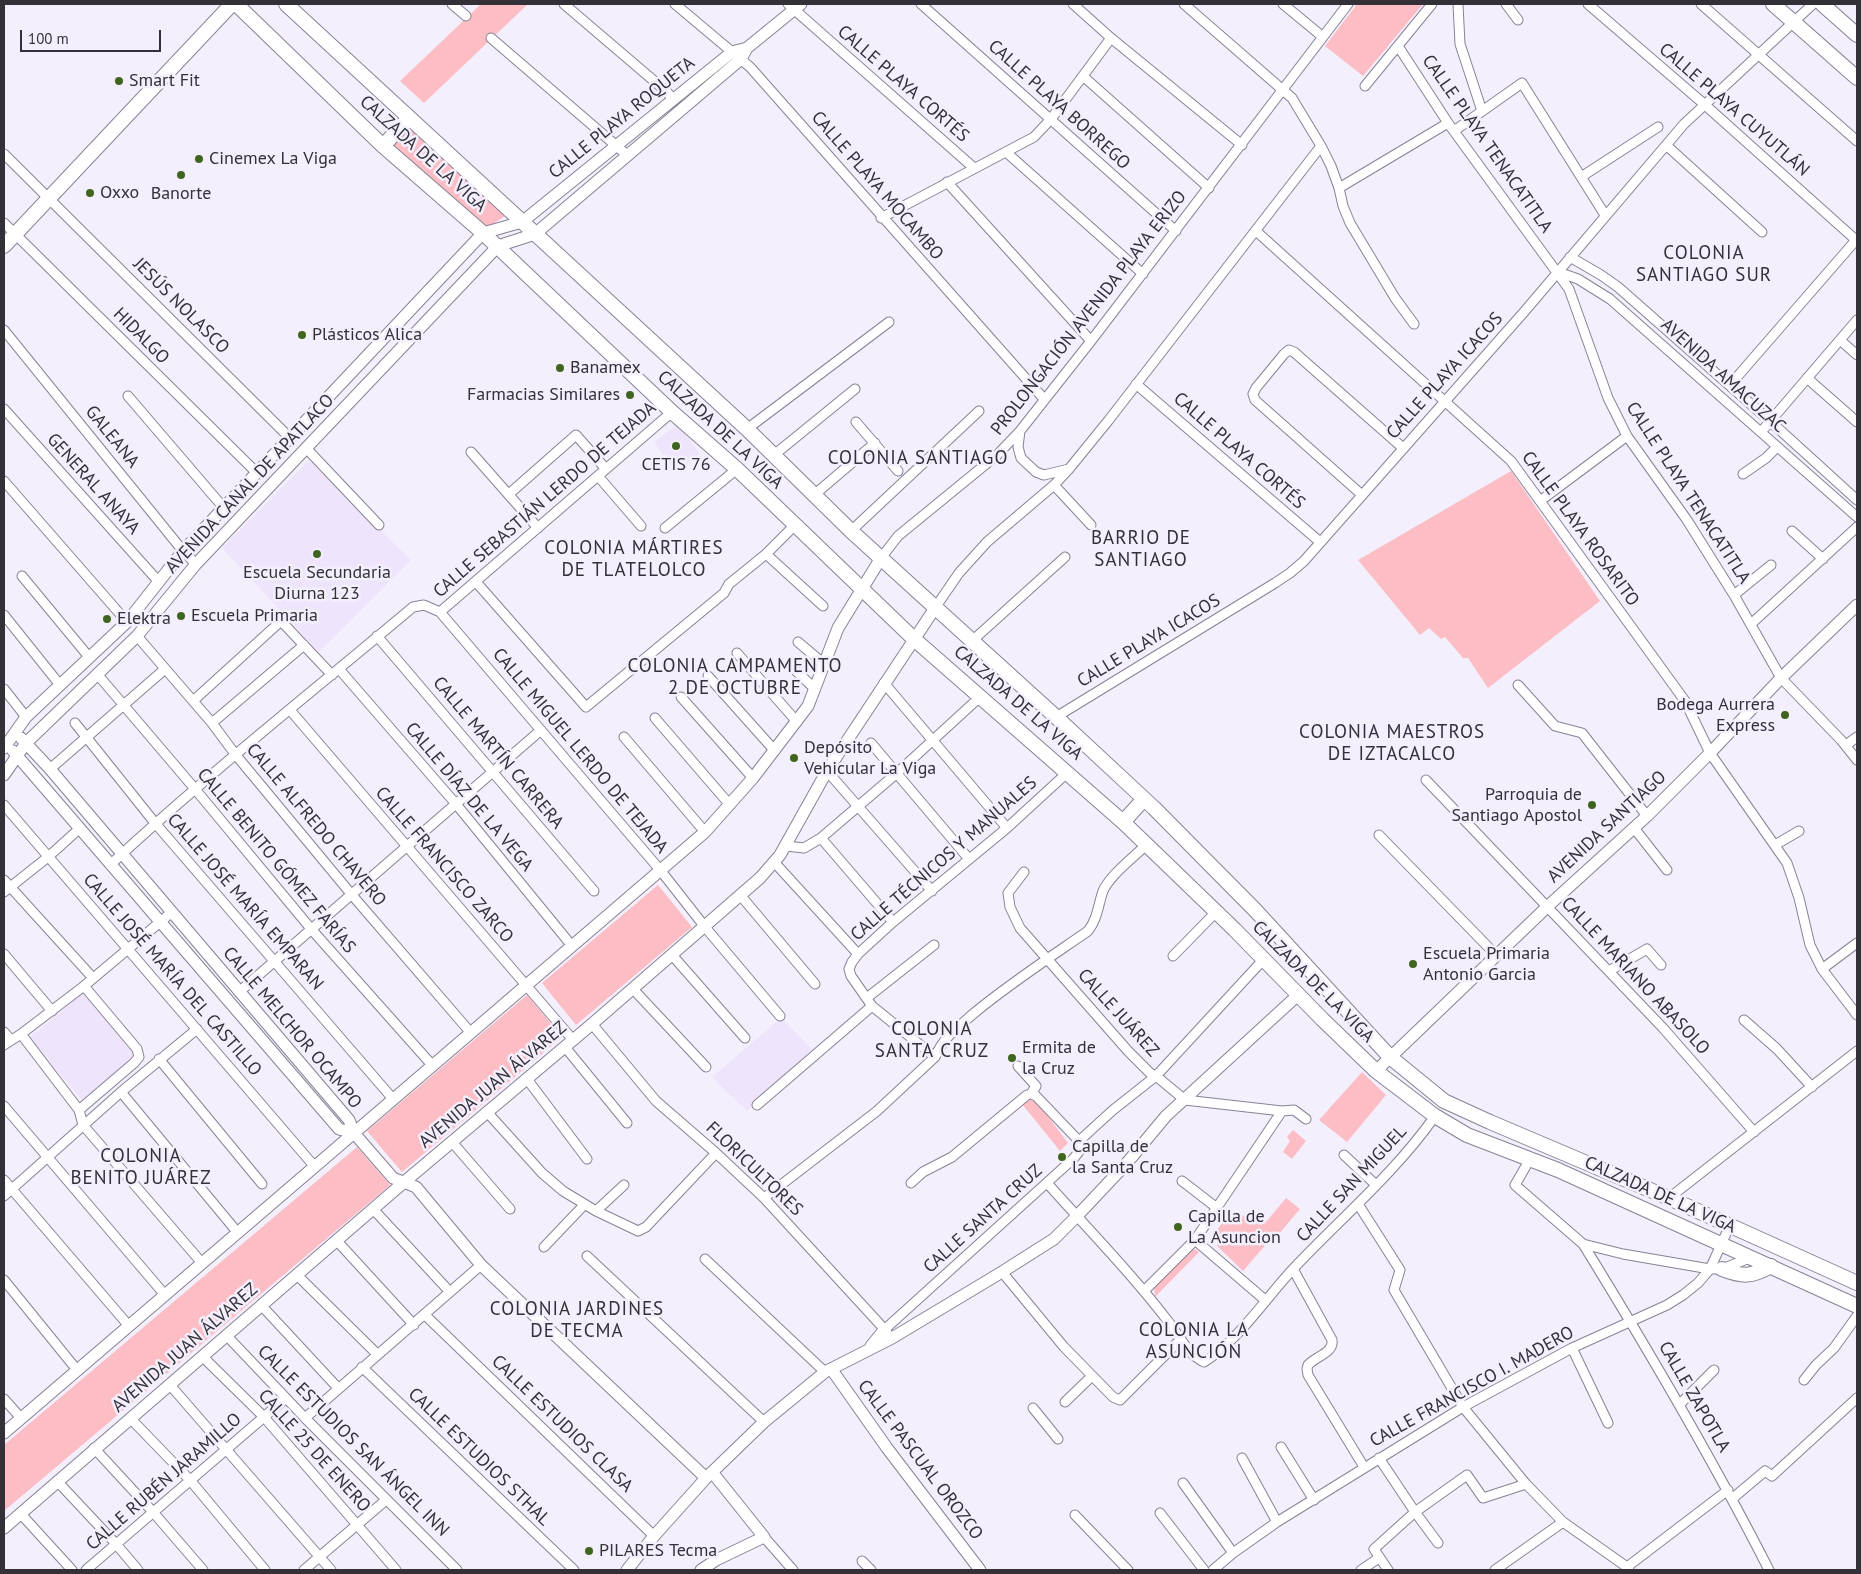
<!DOCTYPE html>
<html>
<head>
<meta charset="utf-8">
<style>
  body { margin:0 }
  #map { position:relative; width:1861px; height:1574px; overflow:hidden; background:#f4effc; font-family:"PT Sans",sans-serif }
  canvas { display:block }
  .frame { position:absolute; inset:0; border:5px solid #333038; pointer-events:none }
  .scale { position:absolute; left:20px; top:30px; width:141px; height:22px; box-sizing:border-box; border:2px solid #333038; border-top:0; padding-left:6px; font-size:15px; line-height:18px; white-space:nowrap; color:#333038; -webkit-text-stroke:4px #f4effc; paint-order:stroke }
</style>
</head>
<body>
<div id="map">
<canvas width="1861" height="1574"></canvas>
<div class="frame"></div>
<div class="scale">100 m</div>
</div>
<script>
const g = document.querySelector('canvas').getContext('2d');
g.lineJoin = 'round';
function fillPath(path, color) {
  g.fillStyle = color;
  g.fill(path, 'evenodd');
}
function strokePath(path, color, width, dash) {
  g.strokeStyle = color;
  g.lineWidth = width;
  g.lineCap = dash ? 'butt' : 'round';
  g.setLineDash(dash || []);
  g.stroke(path);
}
function write(font, color, halo, rows, align = 'center') {
  g.font = font + ' "PT Sans",sans-serif';
  g.lineWidth = 5;
  g.setLineDash([]);
  g.textBaseline = 'middle';
  g.strokeStyle = halo;
  g.fillStyle = color;
  for (const [text, x, y, turn = 0] of rows) {
    g.save();
    g.translate(x, y);
    g.rotate((+turn || 0) * Math.PI / 180);
    g.textAlign = isNaN(turn) ? turn : align;
    if (halo) g.strokeText(text, 0, 0);
    g.fillText(text, 0, 0);
    g.restore();
  }
}
fillPath(new Path2D(`
  M678,424L700,454L676,472L654,442Z
  M309,460L411,560L319,652L222,548Z
  M84,992L134,1052L133,1059L84,1102L29,1038Z
  M781,1018L812,1049L747,1111L712,1077Z`), '#eee5fc');
fillPath(new Path2D(`
  M481,4H528L424,103L400,81Z
  M1357,4H1423L1363,76L1325,46Z
  M410,122L508,214L484,230L388,145Z
  M1511,471L1600,601L1488,688L1468,658H1463L1445,637L1441,639L1429,628L1420,635L1358,560Z
  M658,885L692,927L576,1025L542,983Z
  M527,995L562,1037L402,1172L367,1131Z
  M1362,1072L1386,1095L1347,1142L1319,1120Z
  M1029,1099L1037,1102L1068,1143L1060,1151L1022,1104Z
  M1293,1130L1306,1141L1292,1159L1283,1152L1290,1141L1287,1137Z
  M357,1147L390,1185L4,1511V1445Z
  M1286,1198L1300,1209L1278,1235L1275,1234L1243,1271L1217,1246L1221,1239L1215,1233L1229,1213L1238,1221L1244,1215L1251,1220L1256,1214L1266,1222Z
  M1194,1249L1199,1252L1155,1297L1154,1286L1189,1250Z`), '#fcbdc4');
const minor = new Path2D(`
  M452,4L466,16
  M564,4L667,92L673,99
  M675,4L750,67L1044,399
  M788,4L974,168
  M921,4L1176,231
  M1073,4L1111,38L1242,145
  M1184,4L1292,98L1321,146L1331,166L1339,188L1343,206L1350,223L1395,298L1414,324
  M1283,4L1323,37
  M1458,4L1460,44L1482,111
  M1506,4L1518,20
  M1588,4L1704,104L1857,241
  M1701,4L1857,141
  M491,38L627,155
  M1398,46L1448,123L1569,289L1608,398L1627,436L1687,520L1734,595L1781,678L1841,740L1857,760
  M1084,77L1209,188
  M1365,86L1432,4
  M1454,131L1522,83L1605,215
  M1666,145L1762,232
  M1006,152L1143,274
  M4,154L289,437
  M1581,177L1658,127
  M947,182L1091,341
  M1339,188L1448,123
  M881,218L1034,137L1051,119L1111,38
  M4,223L256,472
  M1256,231L1511,461L1685,701L1710,753L1787,863L1799,898L1810,945L1822,969L1857,1015
  M1570,257L1601,275L1618,287L1770,421L1857,500
  M1558,272L1578,279L1610,299L1857,517
  M4,330L183,551L196,564
  M1840,340L1857,355
  M1807,378L1857,422
  M1136,384L1320,542
  M1730,385L1856,240
  M128,396L223,507
  M4,409L158,581
  M856,422L898,471
  M747,429L889,322
  M1020,431L1018,447L1021,458L1036,472L1044,475L1069,469
  M1761,432L1857,320
  M306,448L379,525
  M471,452L538,528
  M774,455L855,389
  M1743,474L1766,458L1777,447
  M598,476L641,526
  M4,481L127,622
  M1054,485L1091,525
  M509,494L576,435L606,469
  M814,495L875,443
  M1362,495L1255,400L1253,394L1256,388L1284,354L1289,350L1294,352L1403,448
  M1540,501L1627,436
  M665,528L737,469
  M851,531L979,411
  M1792,531L1823,559
  M766,554L823,606
  M881,558L898,536L997,455L1020,431L1091,341L1348,4
  M22,576L89,657
  M476,582L586,707L724,593L729,584L766,554L795,525
  M1734,595L1771,565
  M935,608L959,573L987,542L1054,485L1069,469L1108,421L1321,146
  M440,612L672,412
  M4,615L60,685
  M1751,624L1857,527
  M137,636L212,723L235,754L352,895L471,1033
  M377,636L594,891
  M972,641L1065,557
  M798,642L824,664
  M737,653L797,722
  M793,668L815,689
  M339,669L456,804L572,946
  M98,675L195,789L312,930L432,1065
  M708,676L775,751
  M884,683L1007,828
  M1518,685L1555,726L1582,733L1647,816
  M4,689L26,717
  M681,697L753,778
  M193,701L281,621L332,675
  M290,710L573,1040
  M1056,717L1275,583L1290,573L1304,561L1524,312L1684,124L1813,4
  M655,718L730,805
  M75,723L155,823L393,1099
  M212,723L304,645
  M624,737L705,832
  M871,743L969,859
  M1846,745L1857,737
  M50,769L165,669
  M827,771L932,891
  M1426,780L1663,1028L1754,1132
  M4,805L315,1167
  M1634,828L1667,870
  M1379,835L1496,955
  M821,838L893,922
  M1775,845L1799,831
  M786,846L804,848L821,838L897,773L981,696
  M775,863L858,954
  M111,864C208,774 312,692 413,607L424,605L440,612L661,871L705,927L780,1016
  M1024,872L1008,893L1010,907L1020,928L1128,1051L1150,1073L1156,1076L1185,1100L1282,1111L1294,1110L1306,1119
  M4,880L93,978
  M4,892L48,857L79,829
  M741,896L815,984
  M4,954L52,1011
  M672,955L745,1038
  M1173,956L1216,912
  M1822,969L1857,943
  M1609,971L1647,949L1661,965
  M633,989L706,1067
  M239,992L541,730
  M868,997L934,945
  M1744,1020L1777,1049L1812,1087
  M592,1024L656,1101L716,1153L764,1198L887,1332
  M4,1032L11,1040
  M21,1034L79,1110L83,1125L202,1263
  M4,1045L21,1034L84,986L172,912
  M565,1047L627,1123
  M935,1057L872,1006L851,976L849,969L852,962L858,954L893,922L1007,828L1068,772
  M159,1059L262,1184
  M1018,1066L1036,1086L1031,1094
  M527,1079L587,1159
  M121,1092L238,1233
  M1031,1094L1036,1096L1079,1141
  M757,1105L872,1006
  M4,1106L165,1295
  M79,1110L134,1063L139,1057L137,1049L84,986
  M487,1112L542,1173L563,1191L596,1211L638,1231L646,1227L716,1153
  M452,1142L510,1209
  M1344,1155L1376,1185
  M1530,1159L1515,1185L1583,1244L1623,1254L1710,1269H1722L1752,1257
  M4,1180L129,1326
  M1182,1181L1217,1208
  M911,1183L923,1172L952,1157L1027,1095L1031,1094
  M1047,1183C1089,1230 1133,1275 1171,1325C1179,1337 1190,1356 1204,1362C1237,1342 1266,1298 1293,1269C1340,1219 1395,1173 1435,1116
  M4,1196L121,1092L197,1029
  M764,1198L877,1111L935,1057C943,1038 958,1027 973,1014C1009,984 1049,958 1088,931C1098,918 1098,905 1103,891C1110,875 1134,857 1146,845
  M1669,1198L1857,1051
  M1358,1204L1400,1270L1394,1290L1463,1407L1526,1484L1563,1522L1627,1567L1629,1570
  M373,1209L450,1292
  M596,1211L624,1185
  M1195,1240L1265,1300
  M337,1241L414,1325
  M1583,1244C1649,1351 1712,1458 1769,1570
  M544,1247L584,1205
  M587,1256L764,1422
  M705,1259L825,1372
  M1293,1269L1332,1340C1334,1353 1316,1356 1308,1365L1307,1369L1308,1375L1364,1467
  M1002,1272L1064,1347L1113,1397L1120,1400L1181,1339
  M297,1275L377,1354
  M4,1280L77,1370
  M1145,1290L1195,1240L1282,1111
  M261,1305L338,1388
  M425,1315L654,1536
  M884,1330L1073,1159L1082,1148V1144L1079,1141L1113,1110L1156,1076L1263,960
  M226,1335L305,1418L457,1570
  M1572,1348L1608,1423
  M203,1357L264,1417L396,1570
  M362,1367L574,1570
  M1804,1380L1816,1365L1834,1348L1857,1316
  M170,1385L331,1570
  M4,1399L21,1418
  M1065,1402L1092,1376
  M1680,1404L1714,1370
  M1033,1408L1058,1439
  M130,1418L190,1480L265,1570
  M305,1418L481,1265
  M1281,1447L1314,1500
  M94,1448L153,1512L203,1570
  M1242,1458L1277,1522
  M1379,1458L1415,1512L1438,1543
  M57,1481L116,1544L138,1570
  M1183,1483L1233,1553
  M1733,1498L1765,1471L1772,1476L1857,1398
  M20,1513L72,1570
  M1160,1513L1204,1570
  M1075,1515L1128,1570
  M764,1537L793,1570
  M862,1561L871,1570
  M1627,1567L1728,1490
  M86,1570L286,1398
  M304,1570L386,1500
  M1213,1570L1233,1553L1277,1522L1463,1407L1572,1348L1667,1305L1683,1295L1698,1283L1710,1269L1730,1225
  M1361,1570L1379,1558
  M1388,1570L1374,1549L1415,1512L1467,1475L1483,1498L1526,1484
  M1495,1570L1563,1522`);
const tertiary = new Path2D(`
  M21,738L50,769L349,1120L354,1133L393,1178L416,1187L481,1265L706,1478
  M4,748L26,717L127,622L183,551L483,233L522,222L732,52L747,48L801,4
  M13,751L339,1129L354,1133
  M4,775L26,743L137,636L196,564L498,246L535,234L741,59L747,48
  M1376,1071L1548,906L1647,816L1710,753L1781,678L1857,605
  M871,1346L884,1330
  M832,1370L887,1448L980,1570
  M4,1433L705,832L753,778L808,706L838,628L881,558
  M4,1528L403,1183L592,1024L760,878L780,855L827,771L935,608
  M627,1570L654,1536L706,1478L764,1422L825,1372L892,1338L1002,1272L1054,1239L1077,1216L1126,1164L1166,1116L1298,995
  M701,1570L716,1560L764,1537L712,1472`);
const primary = new Path2D(`
  M236,4L383,146L483,233L672,412L737,469L914,639L1123,822L1235,930L1322,1019L1376,1071L1435,1116L1467,1135L1558,1170L1857,1306
  M286,4L747,429L851,531L1056,717L1154,808L1256,911L1390,1057L1444,1101L1490,1122L1669,1198L1857,1283
  M1773,4L1857,78
  M1822,4L1857,35
  M383,146L409,118
  M4,246L232,4
  M1123,822L1144,799
  M1722,1269C1743,1277 1751,1277 1771,1266`);
strokePath(minor, '#898195', 11);
strokePath(tertiary, '#898195', 13);
strokePath(primary, '#898195', 16);
strokePath(minor, '#fff', 9);
strokePath(tertiary, '#fff', 11);
strokePath(primary, '#fff', 14);
for (const [x, y, r, color] of [
  [119,81,5,"#40651e"],
  [199,159,5,"#40651e"],
  [181,175,5,"#40651e"],
  [90,193,5,"#40651e"],
  [302,335,5,"#40651e"],
  [560,368,5,"#40651e"],
  [630,395,5,"#40651e"],
  [676,446,5,"#40651e"],
  [317,554,5,"#40651e"],
  [181,616,5,"#40651e"],
  [107,619,5,"#40651e"],
  [1785,715,5,"#40651e"],
  [794,758,5,"#40651e"],
  [1592,805,5,"#40651e"],
  [1413,964,5,"#40651e"],
  [1012,1058,5,"#40651e"],
  [1062,1157,5,"#40651e"],
  [1178,1227,5,"#40651e"],
  [589,1551,5,"#40651e"]
]) {
  const dot = new Path2D();
  dot.arc(x, y, r, 0, 2 * Math.PI);
  g.fillStyle = color;
  g.fill(dot);
  strokePath(dot, '#f4effc', 2);
}
write('18px', '#333038', '#f4effc', [
  ["Smart Fit",129,81],
  ["Cinemex La Viga",209,159],
  ["Oxxo",100,193],
  ["Banorte",181,194,"center"],
  ["Plásticos Alica",312,335],
  ["Banamex",570,368],
  ["Farmacias Similares",620,395,"right"],
  ["CETIS 76",676,465,"center"],
  ["Escuela Secundaria",317,573,"center"],
  ["Diurna 123",317,594,"center"],
  ["Escuela Primaria",191,616],
  ["Elektra",117,619],
  ["Bodega Aurrera",1775,705,"right"],
  ["Express",1775,726,"right"],
  ["Depósito",804,748],
  ["Vehicular La Viga",804,769],
  ["Parroquia de",1582,795,"right"],
  ["Santiago Apostol",1582,816,"right"],
  ["Escuela Primaria",1423,954],
  ["Antonio Garcia",1423,975],
  ["Ermita de",1022,1048],
  ["la Cruz",1022,1069],
  ["Capilla de",1072,1147],
  ["la Santa Cruz",1072,1168],
  ["Capilla de",1188,1217],
  ["La Asuncion",1188,1238],
  ["PILARES Tecma",599,1551]
], 'left');
write('18px', '#333038', '#f4effc', [
  ["CALLE PLAYA CORTÉS",903,84,41],
  ["CALLE PLAYA BORREGO",1059,105,42],
  ["CALLE PLAYA CUYUTLÁN",1734,110,41],
  ["CALLE PLAYA ROQUETA",622,118,-39],
  ["CALLE PLAYA TENACATITLA",1487,144,55],
  ["CALZADA DE LA VIGA",423,154,42],
  ["CALLE PLAYA MOCAMBO",877,186,49],
  ["JESÚS NOLASCO",181,306,45],
  ["PROLONGACIÓN AVENIDA PLAYA ERIZO",1089,313,-52],
  ["HIDALGO",141,336,45],
  ["CALLE PLAYA ICACOS",1445,376,-48],
  ["AVENIDA AMACUZAC",1723,376,42],
  ["CALZADA DE LA VIGA",720,430,43],
  ["GALEANA",112,437,51],
  ["CALLE PLAYA CORTÉS",1239,451,41],
  ["GENERAL ANAYA",93,484,48],
  ["AVENIDA CANAL DE APATLACO",250,484,-47],
  ["CALLE PLAYA TENACATITLA",1688,493,57],
  ["CALLE SEBASTIÁN LERDO DE TEJADA",545,500,-41],
  ["CALLE PLAYA ROSARITO",1580,529,54],
  ["CALLE PLAYA ICACOS",1149,641,-31],
  ["CALZADA DE LA VIGA",1018,703,41],
  ["CALLE MIGUEL LERDO DE TEJADA",580,751,50],
  ["CALLE MARTÍN CARRERA",498,753,50],
  ["CALLE DÍAZ DE LA VEGA",469,797,50],
  ["CALLE ALFREDO CHAVERO",316,825,50],
  ["AVENIDA SANTIAGO",1607,827,-43],
  ["CALLE TÉCNICOS Y MANUALES",944,859,-41],
  ["CALLE BENITO GÓMEZ FARÍAS",276,861,50],
  ["CALLE FRANCISCO ZARCO",444,865,49],
  ["CALLE JOSÉ MARÍA EMPARAN",245,902,49],
  ["CALLE JOSÉ MARÍA DEL CASTILLO",172,975,49],
  ["CALLE MARIANO ABASOLO",1635,976,47],
  ["CALZADA DE LA VIGA",1313,982,45],
  ["CALLE JUÁREZ",1118,1013,48],
  ["CALLE MELCHOR OCAMPO",292,1028,50],
  ["AVENIDA JUAN ÁLVAREZ",493,1085,-40],
  ["FLORICULTORES",754,1169,44],
  ["CALLE SAN MIGUEL",1352,1184,-47],
  ["CALZADA DE LA VIGA",1660,1195,24],
  ["CALLE SANTA CRUZ",983,1219,-42],
  ["AVENIDA JUAN ÁLVAREZ",185,1348,-41],
  ["CALLE FRANCISCO I. MADERO",1472,1387,-29],
  ["CALLE ZAPOTLA",1694,1397,60],
  ["CALLE ESTUDIOS CLASA",562,1424,44],
  ["CALLE ESTUDIOS SAN ÁNGEL INN",353,1441,45],
  ["CALLE 25 DE ENERO",314,1451,48],
  ["CALLE ESTUDIOS STHAL",479,1457,44],
  ["CALLE PASCUAL OROZCO",920,1460,53],
  ["CALLE RUBÉN JARAMILLO",164,1482,-41]
]);
g.letterSpacing = '1px';
write('19px', '#333038', '#f4effc', [
  ["COLONIA",1704,254],
  ["SANTIAGO SUR",1704,276],
  ["COLONIA SANTIAGO",918,459],
  ["BARRIO DE",1141,539],
  ["SANTIAGO",1141,561],
  ["COLONIA MÁRTIRES",634,549],
  ["DE TLATELOLCO",634,571],
  ["COLONIA CAMPAMENTO",735,667],
  ["2 DE OCTUBRE",735,689],
  ["COLONIA MAESTROS",1392,733],
  ["DE IZTACALCO",1392,755],
  ["COLONIA",932,1030],
  ["SANTA CRUZ",932,1052],
  ["COLONIA",141,1157],
  ["BENITO JUÁREZ",141,1179],
  ["COLONIA JARDINES",577,1310],
  ["DE TECMA",577,1332],
  ["COLONIA LA",1194,1331],
  ["ASUNCIÓN",1194,1353]
]);
g.letterSpacing = '0px';
</script>
</body>
</html>
